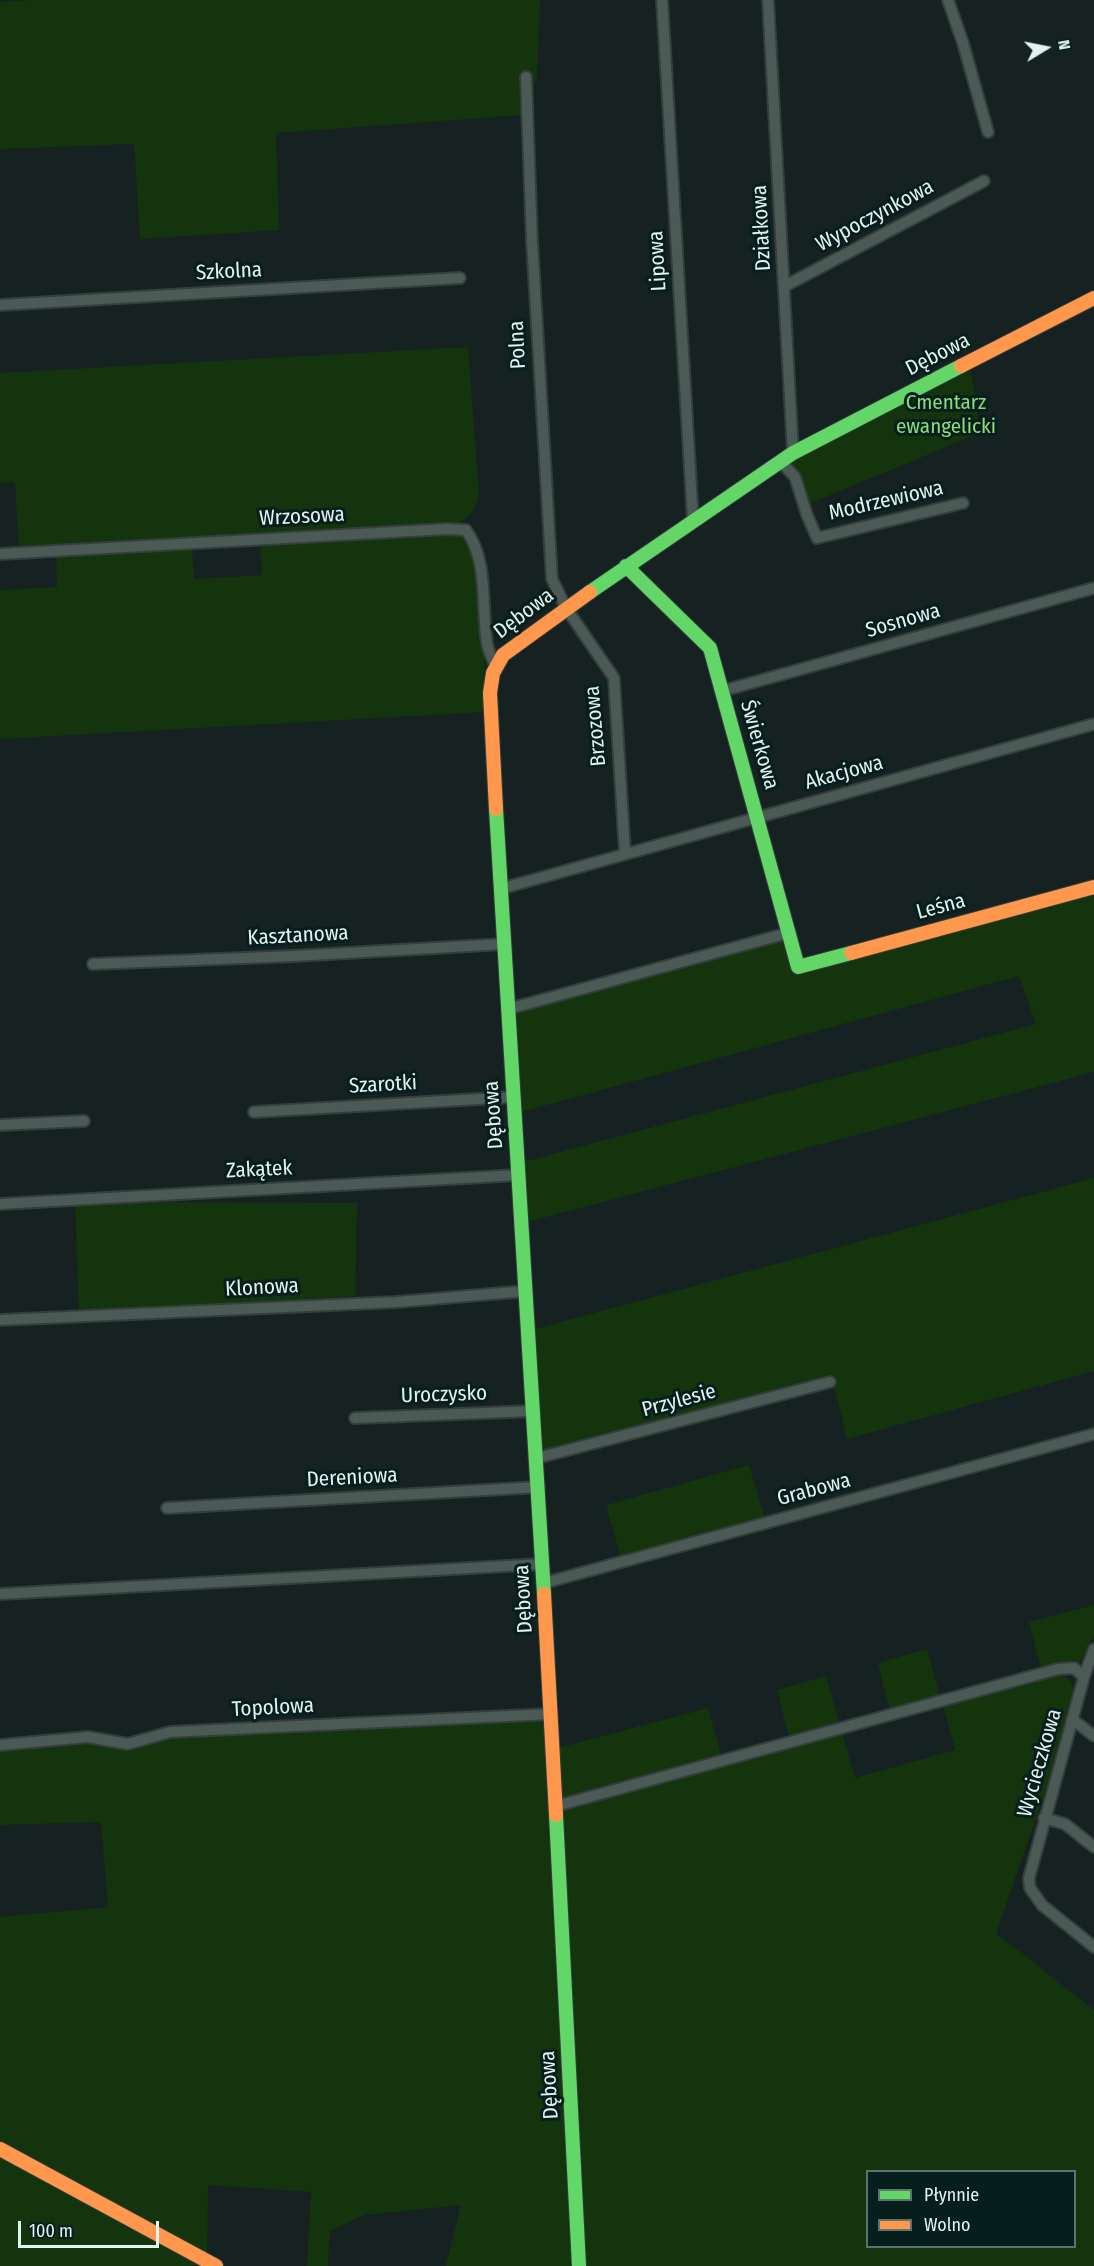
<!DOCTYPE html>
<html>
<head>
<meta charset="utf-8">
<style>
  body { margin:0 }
  #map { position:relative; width:1094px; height:2266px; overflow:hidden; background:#152221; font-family:"Fira Sans Condensed",sans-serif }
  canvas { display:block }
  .legend { position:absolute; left:866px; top:2170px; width:210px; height:78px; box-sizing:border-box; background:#061f1d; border:2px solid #5e7371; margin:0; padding:8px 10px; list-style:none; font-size:18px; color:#e3f2f0 }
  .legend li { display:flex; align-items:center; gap:12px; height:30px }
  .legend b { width:30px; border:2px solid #5e7371 }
  .north { position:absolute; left:1016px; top:18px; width:60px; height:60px; -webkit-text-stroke:4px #061f1d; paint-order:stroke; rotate:80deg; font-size:16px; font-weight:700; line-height:24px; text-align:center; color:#e3f2f0 }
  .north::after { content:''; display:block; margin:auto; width:21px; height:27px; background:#e3f2f0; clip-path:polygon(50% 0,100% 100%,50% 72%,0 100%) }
  .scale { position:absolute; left:18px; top:2221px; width:141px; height:27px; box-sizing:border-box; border:3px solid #e3f2f0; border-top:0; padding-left:8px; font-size:18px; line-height:21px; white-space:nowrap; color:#e3f2f0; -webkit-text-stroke:4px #061f1d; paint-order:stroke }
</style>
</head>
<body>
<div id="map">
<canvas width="1094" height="2266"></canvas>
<ul class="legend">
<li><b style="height:8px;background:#63d668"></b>Płynnie</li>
<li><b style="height:8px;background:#ff974d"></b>Wolno</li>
</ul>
<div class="north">N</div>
<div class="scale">100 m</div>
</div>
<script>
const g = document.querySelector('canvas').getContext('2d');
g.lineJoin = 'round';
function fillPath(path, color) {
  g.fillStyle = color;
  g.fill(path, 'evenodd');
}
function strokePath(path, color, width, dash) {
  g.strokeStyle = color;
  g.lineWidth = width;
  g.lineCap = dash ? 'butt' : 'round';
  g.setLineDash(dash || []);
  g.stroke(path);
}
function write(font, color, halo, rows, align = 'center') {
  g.font = font + ' "Fira Sans Condensed",sans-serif';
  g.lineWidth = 6;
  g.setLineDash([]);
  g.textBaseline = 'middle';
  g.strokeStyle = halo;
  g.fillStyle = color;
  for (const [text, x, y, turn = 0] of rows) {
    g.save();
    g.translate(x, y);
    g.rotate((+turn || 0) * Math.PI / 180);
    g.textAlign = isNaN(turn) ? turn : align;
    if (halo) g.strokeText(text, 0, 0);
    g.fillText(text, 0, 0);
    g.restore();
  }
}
fillPath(new Path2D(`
  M32,0H540L537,77L523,115L276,133L279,230L140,239L134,144L0,149V2Z
  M468,347L479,495C475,511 471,517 456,524L19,550L15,482L0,483V373Z
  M971,370L980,433L806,505L787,463Z
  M460,533L468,537L474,545L484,646L485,712L0,739V590L57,587L56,556L192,547L194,579L262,575L260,539Z
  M1094,891V1072L527,1222L523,1162L1036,1024L1019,976L521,1112L515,1018L518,1012L788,936L797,969Z
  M1094,1178V1371L847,1439L833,1382L544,1454L541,1451L535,1329Z
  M75,1202L357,1203L355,1296L79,1312Z
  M749,1465L765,1519L621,1558L606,1505Z
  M1094,1605V1636L1080,1662L1041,1669L1029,1622Z
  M927,1649L940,1697L890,1711L878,1663Z
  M1058,1674C1081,1681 1073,1703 1070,1721L996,1933L1094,2010V2266H446L461,2205L364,2215L330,2231L328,2266H307L311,2192L208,2185L207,2266H0V1917L108,1907L101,1822L0,1825V1748L88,1741L129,1747L171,1736L547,1715L558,1748L708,1708L721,1755L789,1737L777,1690L826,1676L855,1778L955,1750L942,1702ZM868,2172H1074V2246H868Z`), '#13340d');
const street = new Path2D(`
  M662,0L693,520
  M768,0L793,453
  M948,0L963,43L988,132
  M526,77L532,241L552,579L566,608L614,678L625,853
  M785,286L984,181
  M0,305L460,278
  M781,462L795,477L807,515L817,538L963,503
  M0,554L447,529L466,530C489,562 481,606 487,643C488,651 492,658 495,665
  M722,691L1094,588
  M500,889L1094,724
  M93,964L294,956L504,944
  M508,1009L788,933
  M254,1112L514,1097
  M0,1125L84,1121
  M0,1204L519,1175
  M0,1320L397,1302L526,1291
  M355,1418L534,1411
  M537,1458L830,1382
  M167,1508L539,1487
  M544,1583L1094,1434
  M0,1594L543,1564
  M1094,1649L1084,1677L1029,1878L1030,1888L1042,1905L1094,1947
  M1072,1719L1094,1736
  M0,1745L88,1737L128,1744L170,1732L551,1714
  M556,1806L1058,1669L1074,1668L1084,1677
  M1044,1818L1065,1824L1094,1847`);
const fast = new Path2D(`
  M626,566L710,648L798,967L851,953
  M590,592L793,453L961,366
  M496,809L544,1594
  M556,1815L579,2266`);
const slow = new Path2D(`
  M961,366L1094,298
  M496,809L490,693L493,673L503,655L590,592
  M851,953L1094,887
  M544,1594L556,1815
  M0,2149L216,2266`);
strokePath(street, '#333e3d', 14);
strokePath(fast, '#333e3d', 16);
strokePath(slow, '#333e3d', 16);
strokePath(street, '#4b5a54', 10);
strokePath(fast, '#63d668', 14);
strokePath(slow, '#ff974d', 14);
write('21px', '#e3f2f0', '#061f1d', [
  ["Wypoczynkowa",875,216,-28],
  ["Działkowa",762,228,-93],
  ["Lipowa",658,261,-93],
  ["Szkolna",229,272,-3],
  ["Polna",518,345,-93],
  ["Dębowa",938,355,-27],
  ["Modrzewiowa",886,501,-13],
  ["Wrzosowa",302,517,-3],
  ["Dębowa",524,614,-37],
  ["Sosnowa",903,621,-16],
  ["Brzozowa",596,726,-95],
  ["Świerkowa",759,745,74],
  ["Akacjowa",844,773,-15],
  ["Leśna",941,907,-15],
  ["Kasztanowa",298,936,-3],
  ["Szarotki",383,1085,-3],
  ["Dębowa",494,1115,-94],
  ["Zakątek",259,1170,-3],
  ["Klonowa",262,1288,-3],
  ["Uroczysko",444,1395,-2],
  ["Przylesie",679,1401,-15],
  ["Dereniowa",352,1478,-3],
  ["Grabowa",814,1490,-15],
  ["Dębowa",524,1599,-93],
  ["Topolowa",273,1708,-3],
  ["Wycieczkowa",1040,1763,-74],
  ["Dębowa",550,2085,-93]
]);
write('21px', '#8bdb7b', '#061f1d', [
  ["Cmentarz",946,403],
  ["ewangelicki",946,427]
]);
</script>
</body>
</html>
